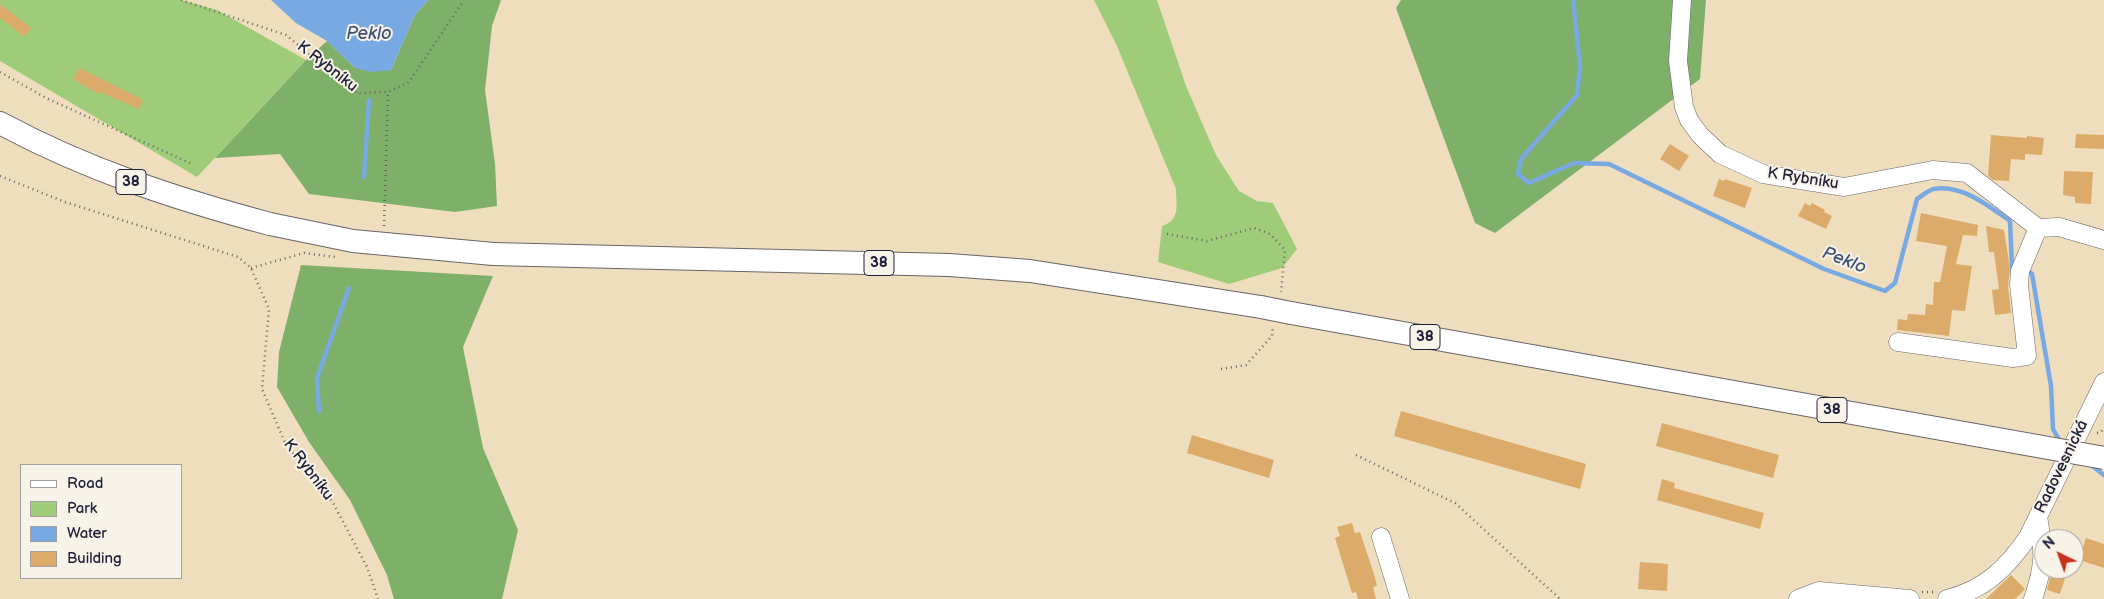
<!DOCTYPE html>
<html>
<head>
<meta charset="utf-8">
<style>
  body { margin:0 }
  #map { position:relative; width:2104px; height:599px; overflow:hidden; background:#eedebd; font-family:"Balsamiq Sans",sans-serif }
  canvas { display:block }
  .legend { position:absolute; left:20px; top:464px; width:162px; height:115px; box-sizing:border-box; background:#f7f3e8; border:1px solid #a29fa3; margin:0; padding:6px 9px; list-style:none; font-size:15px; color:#22223b }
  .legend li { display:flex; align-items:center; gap:10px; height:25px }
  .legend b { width:25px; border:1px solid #a29fa3 }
  .north { position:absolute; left:2034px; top:529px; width:50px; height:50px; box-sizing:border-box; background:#f7f3e8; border:1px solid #a29fa3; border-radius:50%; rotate:318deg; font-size:14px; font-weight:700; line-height:20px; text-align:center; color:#22223b }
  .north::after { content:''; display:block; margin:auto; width:18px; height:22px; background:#c8321e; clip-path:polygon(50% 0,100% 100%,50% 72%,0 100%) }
</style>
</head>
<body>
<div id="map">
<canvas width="2104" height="599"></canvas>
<ul class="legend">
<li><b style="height:6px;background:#fff"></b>Road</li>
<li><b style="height:14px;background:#9fcc79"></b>Park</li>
<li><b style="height:14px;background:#78a9e3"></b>Water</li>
<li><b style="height:14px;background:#dcab6a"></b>Building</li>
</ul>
<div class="north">N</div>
</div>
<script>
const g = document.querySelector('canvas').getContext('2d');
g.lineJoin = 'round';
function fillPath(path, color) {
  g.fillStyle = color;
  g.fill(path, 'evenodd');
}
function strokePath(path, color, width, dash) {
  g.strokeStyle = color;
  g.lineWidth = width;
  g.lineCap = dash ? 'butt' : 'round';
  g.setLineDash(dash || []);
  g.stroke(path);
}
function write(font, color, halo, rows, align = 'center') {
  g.font = font + ' "Balsamiq Sans",sans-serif';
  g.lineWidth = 4;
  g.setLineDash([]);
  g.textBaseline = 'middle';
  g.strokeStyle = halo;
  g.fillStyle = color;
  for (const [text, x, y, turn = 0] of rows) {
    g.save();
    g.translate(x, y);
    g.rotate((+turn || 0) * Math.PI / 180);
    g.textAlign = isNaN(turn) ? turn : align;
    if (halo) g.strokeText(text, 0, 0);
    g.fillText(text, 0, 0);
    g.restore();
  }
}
fillPath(new Path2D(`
  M0,0H182L217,10L306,60L197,177L0,61Z
  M1094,0H1157L1186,86L1216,155L1239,191L1257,201L1273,203L1297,249L1282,268L1229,284L1158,262L1162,226C1181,220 1176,204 1176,189L1117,46Z`), '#9fcc79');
fillPath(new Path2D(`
  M428,0H501L492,26L485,90L495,164L497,206L455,212L309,194L280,154L215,158L306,60L327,41L355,68L391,70L415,15Z
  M1401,0H1706L1700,79L1495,233L1475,223L1396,8Z
  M301,265L493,276L463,347L483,448L518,530L502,599H394L387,575L350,500L309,442L277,387L279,352Z`), '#7fb069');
fillPath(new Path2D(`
  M271,0H428L415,15L391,70L371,72L355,68L327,41L296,23Z`), '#78a9e3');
strokePath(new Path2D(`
  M1573,0L1580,66L1577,95L1521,159L1518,174L1529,183L1574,163L1609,164L1824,269L1885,291L1895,283L1917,199C1922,196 1928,190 1934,189C1961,184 1989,206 2010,221L2012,268H2017
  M364,177L369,100
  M2025,268L2032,274L2051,386L2053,429L2061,443
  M319,411L317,378L349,288
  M2091,465L2104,475`), '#78a9e3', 4.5);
fillPath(new Path2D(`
  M0,4L31,28L25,37L0,18Z
  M80,68L143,100L139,109L100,92L99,94L73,79Z
  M2076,134L2104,135V149L2075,148Z
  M1991,135L2027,138V136L2044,138L2042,155L2025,154V160L2011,159L2009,181L1993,180L1988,176Z
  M1670,144L1689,156L1679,171L1660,159Z
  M2064,171L2093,172L2091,204L2075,203V197L2063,195Z
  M1719,179L1724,181L1725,179L1752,188L1745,208L1713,196Z
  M1805,203L1810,206L1812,203L1825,210L1824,212L1832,216L1826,229L1798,216Z
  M1921,213L1978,225L1977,236L1963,235L1956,264L1972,266L1965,311L1952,310L1949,336L1897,330L1898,319L1907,320L1908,314L1925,315L1926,304L1933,305L1934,282H1940L1943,267L1947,246L1916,241Z
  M1986,226L2004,230L2010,269L2008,286L2011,313L1995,315L1992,290L1999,289L1994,252H1989Z
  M1401,411L1586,464L1580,489L1394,436Z
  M1662,423L1779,455L1773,478L1656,446Z
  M1192,435L1274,460L1269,478L1187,453Z
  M1662,479L1675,483L1674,488L1764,513L1760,529L1657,500Z
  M1352,523L1355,533L1360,532L1374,574L1377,586L1373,587L1376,599H1358L1356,592L1352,593L1335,538L1340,536L1337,527Z
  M2086,538L2104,544V568L2079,560Z
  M1640,562L1668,564L1667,591L1638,589Z
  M2052,569L2067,572L2060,594L2047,590Z
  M2011,575L2025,589L2015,599H1986Z`), '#dcab6a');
const minor = new Path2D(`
  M1682,0L1678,61L1684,107L1689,120L1700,135L1720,154L1763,174L1844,187L1933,170L1967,173L2038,228L2059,227L2104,240
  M1898,342L2013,358L2027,356L2019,285L2020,271L2038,228
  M1381,537L1400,599
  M1798,599L1819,591L1910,599
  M1947,599C1984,590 2007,568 2028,537L2104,382
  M2033,599C2045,564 2044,552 2038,516`);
const major = new Path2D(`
  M0,123C85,169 176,199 270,224
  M493,254L949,265L1030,271L1261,307
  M1291,313L1560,361`);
strokePath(minor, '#696468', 19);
strokePath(major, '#696468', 24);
strokePath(new Path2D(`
  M181,0L286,35L357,93L388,92L409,82L464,0
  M0,72L48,99L190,163
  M0,176L65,202L238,257L251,268L269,309L262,389L286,445L332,501L367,567L378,599
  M384,226L388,92
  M1167,234L1207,241L1254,228L1270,234L1285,250L1281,292
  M251,268L304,253L335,257
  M1221,369L1246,365L1272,336L1273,327
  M2097,433L2101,432L2104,427
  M1356,455L1455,503L1560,599
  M1922,592H1934`), '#696468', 2.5, [1, 4]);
strokePath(minor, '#fff', 18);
strokePath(major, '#fff', 22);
const majorBridge = new Path2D(`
  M270,224L353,241L493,254
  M1261,307L1291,313
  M1560,361L2104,458`);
strokePath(majorBridge, '#696468', 24, []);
strokePath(majorBridge, '#fff', 22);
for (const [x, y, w] of [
  [131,182,30],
  [879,263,30],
  [1425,337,30],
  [1832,410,30]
]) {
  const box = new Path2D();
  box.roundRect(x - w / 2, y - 12.5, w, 25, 4);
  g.fillStyle = '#f7f3e8';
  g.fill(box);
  strokePath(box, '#22223b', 1);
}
write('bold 15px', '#22223b', null, [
  ["38",131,182],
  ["38",879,263],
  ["38",1425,337],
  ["38",1832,410]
]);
write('16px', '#22223b', '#f7f3e8', [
  ["K Rybníku",327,67,38],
  ["K Rybníku",1803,179,9],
  ["Radovesnická",2062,467,-64],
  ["K Rybníku",308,470,53]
]);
write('italic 18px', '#405176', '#f7f3e8', [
  ["Peklo",369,34],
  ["Peklo",1844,261,21]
]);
</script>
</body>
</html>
